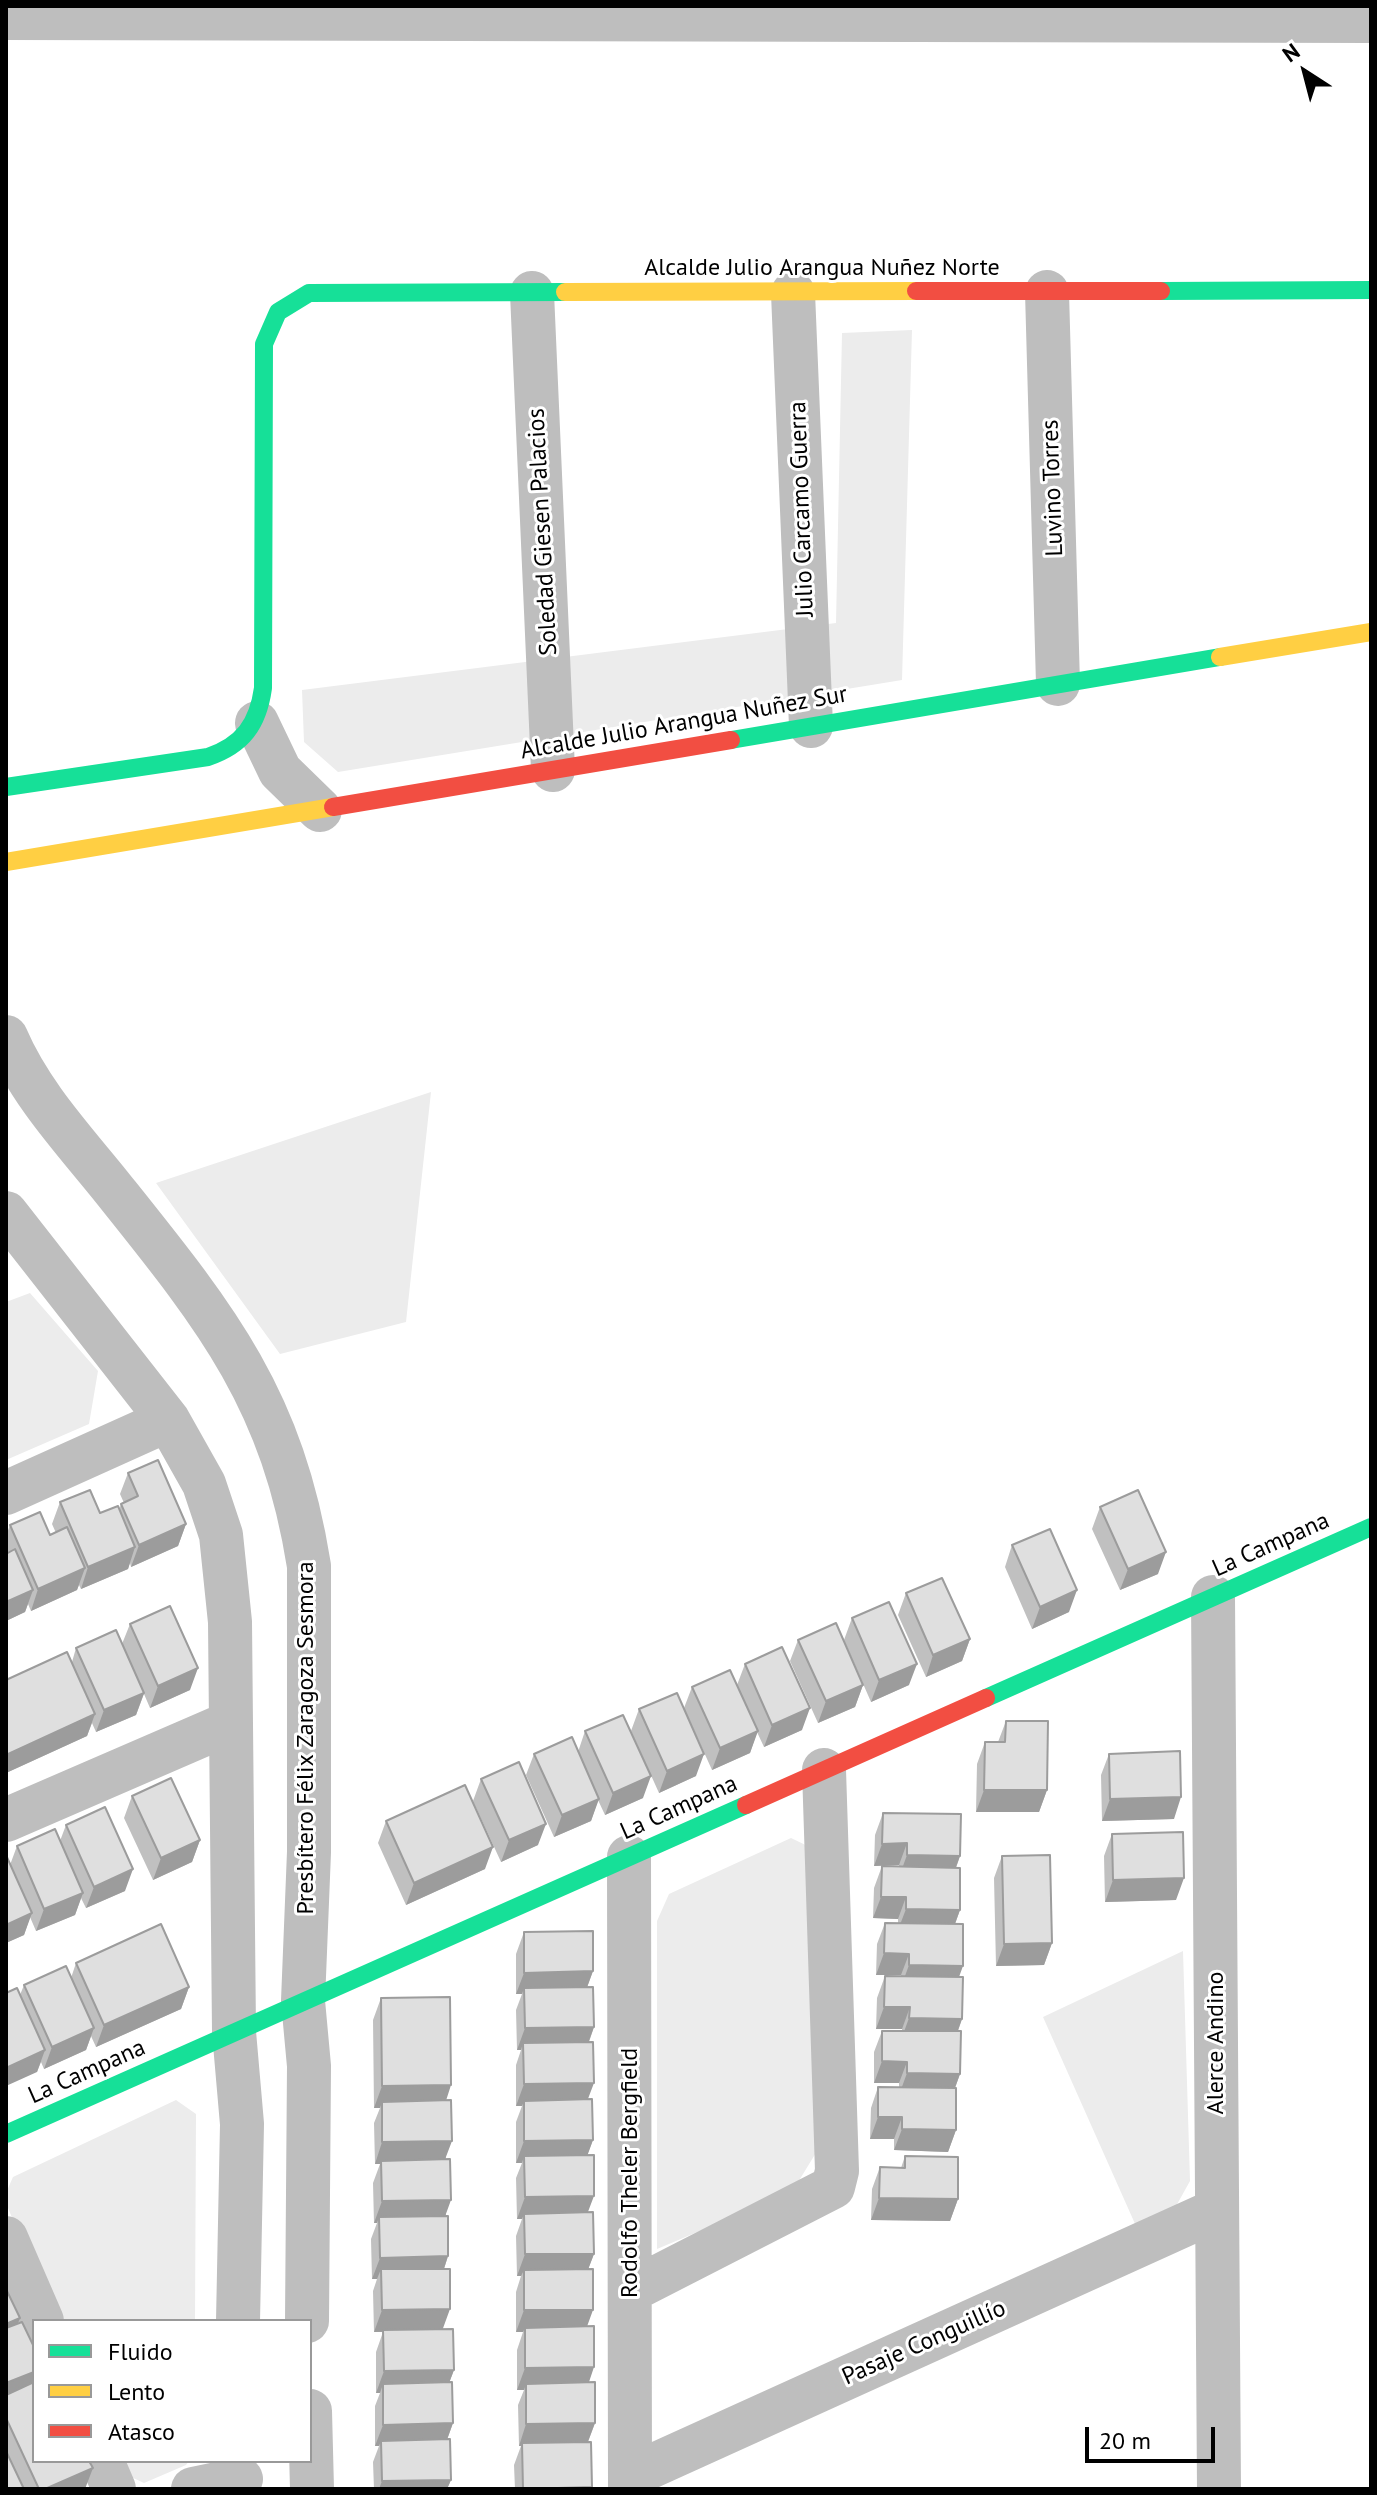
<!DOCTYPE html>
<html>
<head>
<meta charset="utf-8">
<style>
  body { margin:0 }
  #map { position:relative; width:1377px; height:2495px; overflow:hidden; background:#fff; font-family:"PT Sans",sans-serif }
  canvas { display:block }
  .frame { position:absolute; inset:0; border:8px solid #000; pointer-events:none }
  .legend { position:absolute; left:32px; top:2319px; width:280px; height:144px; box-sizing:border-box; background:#fff; border:2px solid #999; margin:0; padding:10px 14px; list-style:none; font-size:24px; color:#000 }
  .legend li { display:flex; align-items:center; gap:16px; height:40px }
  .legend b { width:40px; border:2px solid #999 }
  .north { position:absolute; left:1265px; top:32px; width:80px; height:80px; -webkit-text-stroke:6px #fff; paint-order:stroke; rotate:324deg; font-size:22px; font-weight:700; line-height:32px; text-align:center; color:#000 }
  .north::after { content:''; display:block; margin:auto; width:28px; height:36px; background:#000; clip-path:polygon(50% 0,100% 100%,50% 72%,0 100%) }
  .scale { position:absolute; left:1085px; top:2427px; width:130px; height:36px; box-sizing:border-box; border:4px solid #000; border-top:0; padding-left:10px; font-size:24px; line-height:28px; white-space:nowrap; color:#000; -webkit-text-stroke:6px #fff; paint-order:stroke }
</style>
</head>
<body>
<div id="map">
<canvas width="1377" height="2495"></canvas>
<div class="frame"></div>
<ul class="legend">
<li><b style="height:10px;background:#16e098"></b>Fluido</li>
<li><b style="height:10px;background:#ffcf43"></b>Lento</li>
<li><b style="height:10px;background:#f24e42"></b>Atasco</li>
</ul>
<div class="north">N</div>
<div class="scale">20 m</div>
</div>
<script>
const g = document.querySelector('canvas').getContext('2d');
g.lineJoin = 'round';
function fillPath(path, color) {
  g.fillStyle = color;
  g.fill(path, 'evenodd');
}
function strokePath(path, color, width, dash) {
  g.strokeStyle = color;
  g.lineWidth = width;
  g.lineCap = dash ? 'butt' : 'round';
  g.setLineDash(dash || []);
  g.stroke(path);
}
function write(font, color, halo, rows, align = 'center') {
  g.font = font + ' "PT Sans",sans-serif';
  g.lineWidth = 6;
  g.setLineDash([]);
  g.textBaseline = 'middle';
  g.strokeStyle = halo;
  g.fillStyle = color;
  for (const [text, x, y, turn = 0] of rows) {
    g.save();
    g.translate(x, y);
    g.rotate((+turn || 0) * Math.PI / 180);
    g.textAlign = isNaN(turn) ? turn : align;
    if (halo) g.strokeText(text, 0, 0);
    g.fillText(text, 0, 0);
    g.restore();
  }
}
fillPath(new Path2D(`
  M912,330L902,680L338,772L304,742L302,690L836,623L842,333Z
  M431,1092L406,1322L280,1354L156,1183Z
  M30,1293L98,1371L89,1424L6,1460V1302Z
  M791,1838L818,1851L822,2143L792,2192L657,2249V1921L669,1894Z
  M1183,1951L1190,2181L1175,2208L1136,2226L1043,2017Z
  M176,2100L196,2114L195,2321H54L6,2203V2193L13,2177Z
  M112,2461H189L186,2465L144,2483L116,2470Z`), '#ececec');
strokePath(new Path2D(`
  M6,18L1371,21
  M1047,292L1058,684
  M532,293L553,770
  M793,293L811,726
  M257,723L280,771L320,810
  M6,1037C30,1093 72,1138 110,1185C214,1315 282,1396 309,1566V1852L303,2001L309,2066L307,2321
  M6,1213L168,1420L204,1484L221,1535L230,1622L234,2032L242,2124L238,2321
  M6,1493L168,1420
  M1213,1597L1219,2489
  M6,1820L230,1723
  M629,1857L630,2489
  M6,2238L42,2321
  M630,2291L833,2187L837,2171L824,1770
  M310,2411L312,2489
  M102,2461L114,2489
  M630,2476L1217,2210
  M193,2489L241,2479`), '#bebebe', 44);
strokePath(new Path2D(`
  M1161,291L1371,290
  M731,740L1220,657
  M6,787L208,757C243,745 258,724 263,688L264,344L278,312L309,293L565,292
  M986,1698L1371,1527
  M6,2134L746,1805`), '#16e098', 18);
strokePath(new Path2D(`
  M565,292L916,291
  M1220,657L1371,632
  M6,862L333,807`), '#ffcf43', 18);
strokePath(new Path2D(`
  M916,291H1161
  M333,807L731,740
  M746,1805L986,1698`), '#f24e42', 18);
fillPath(new Path2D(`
  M128,1473L186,1524L178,1546L131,1567L130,1563L128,1569L81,1589L79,1585L77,1590L31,1611L28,1604L25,1612L6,1621V1536L10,1525L50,1535L56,1533L52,1524L60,1502L100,1513L119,1510L121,1504L124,1503L120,1494Z
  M1100,1507L1158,1574L1120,1590L1092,1529Z
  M1012,1545L1069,1612L1032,1629L1005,1567Z
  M906,1593L970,1639L962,1661L926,1677L898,1615Z
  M852,1618L909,1685L871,1702L844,1640Z
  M130,1624L190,1690L150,1708L144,1694L136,1715L96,1732L92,1723L87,1736L6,1773V1680L72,1662L76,1648L122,1644Z
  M798,1640L863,1685L855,1707L818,1723L790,1661Z
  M745,1664L802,1730L764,1747L757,1732L750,1753L712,1770L684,1708L692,1687L737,1685Z
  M639,1709L696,1776L659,1793L631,1731Z
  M1006,1721L1047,1790L1039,1812H976L977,1764L985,1742H998Z
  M585,1731L643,1798L605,1815L598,1800L591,1821L554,1837L526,1775L534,1754L578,1752Z
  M1109,1754L1174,1819L1102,1821L1101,1775Z
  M481,1779L538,1845L501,1862L473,1801Z
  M132,1796L200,1840L192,1862L153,1880L124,1818Z
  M883,1813L960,1856L956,1868L960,1910L955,1924L962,2019L958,2031L960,2074L955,2088L956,2130L948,2152L894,2150V2139H870L871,2108L878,2087H899V2083H874V2052L882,2031H902V2029H876L877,1998L885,1976L901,1977V1975H876L877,1944L885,1923H898V1919L873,1918L874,1888L882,1866H899V1865L874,1866L875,1835Z
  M386,1821L485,1869L406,1905L378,1843Z
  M66,1825L125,1891L86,1908L81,1898L75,1915L36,1931L30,1917L24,1935L6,1943V1855L10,1865L17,1846L60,1841Z
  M1112,1834L1176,1900L1105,1902L1104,1856Z
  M1002,1856L1052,1943L1044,1965L996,1966L994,1878Z
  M524,1932L593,1971L587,1987L594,2027L589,2042L588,2100L593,2140L587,2155L588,2213L594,2254L588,2269L587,2326L589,2382L595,2423L588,2442L591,2489H515L514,2465L521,2446H519L518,2405L524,2390H517V2350L523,2332H516V2292L521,2276H517L516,2236L522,2219H517L516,2178L522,2163H516V2122L522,2106H516V2065L521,2050H517L516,2010L522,1994H516V1954Z
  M76,1963L189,1987L181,2009L96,2047L91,2036L86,2050L44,2069L41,2062L37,2072L20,1995L24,1985L71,1978Z
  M381,1998L446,2100V2216L448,2256L444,2269L443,2329L454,2370L449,2383L453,2423L447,2440L451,2480L447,2489H374L373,2462L379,2446H375V2406L380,2393H376V2352L383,2332H374L373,2291L377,2279H372L371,2239L377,2223H374L373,2183L380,2164H375L374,2123L380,2108H374L373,2020Z
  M905,2156L958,2199L950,2221L871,2220L872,2189L880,2167L901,2168Z
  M6,2289L20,2318L18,2323L34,2461L85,2489H6Z`), '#c0c0c0');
fillPath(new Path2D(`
  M186,1524L178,1546L131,1567L139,1545Z
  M135,1547L128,1569L81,1589L88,1567Z
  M1166,1552L1158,1574L1120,1590L1128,1569Z
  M85,1568L77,1590L31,1611L38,1589Z
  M33,1590L25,1612L6,1621V1602Z
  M1077,1590L1069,1612L1032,1629L1040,1607Z
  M970,1639L962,1661L926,1677L933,1655Z
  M917,1664L909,1685L871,1702L879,1680Z
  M198,1668L190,1690L150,1708L158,1686Z
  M863,1685L855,1707L818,1723L826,1701Z
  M144,1693L136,1715L96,1732L104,1710Z
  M810,1708L802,1730L764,1747L772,1725Z
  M95,1714L87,1736L6,1773V1755Z
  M758,1731L750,1753L712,1770L720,1748Z
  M704,1754L696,1776L659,1793L667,1771Z
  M651,1776L643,1798L605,1815L613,1793Z
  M984,1790H1047L1039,1812H976Z
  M1181,1797L1174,1819L1102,1821L1110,1799Z
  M599,1799L591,1821L554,1837L562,1815Z
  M546,1824L538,1845L501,1862L509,1840Z
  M200,1840L192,1862L153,1880L161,1858Z
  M907,1843L899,1865L874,1866L882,1844Z
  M493,1847L485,1869L406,1905L414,1883Z
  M907,1855L960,1856L952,1878L899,1877Z
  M133,1869L125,1891L86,1908L94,1887Z
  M1184,1878L1176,1900L1105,1902L1113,1880Z
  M83,1893L75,1915L36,1931L44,1909Z
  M881,1897H906L898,1919L873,1918Z
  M906,1909L960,1910L952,1932L898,1930Z
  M32,1913L24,1935L6,1943V1925Z
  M1052,1943L1044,1965L996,1966L1004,1944Z
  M884,1953L909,1954L901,1975H876Z
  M909,1965L963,1966L955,1988L901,1987Z
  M593,1971L585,1993L524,1988L522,1994H516L524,1973Z
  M189,1987L181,2009L96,2047L104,2025Z
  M884,2007H910L902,2029H876Z
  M909,2018L962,2019L954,2041L901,2040Z
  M594,2027L586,2049L523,2043L521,2050H517L525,2028Z
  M94,2028L86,2050L44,2069L52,2047Z
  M45,2050L37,2072L6,2086V2068Z
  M882,2061L907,2062L899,2083H874Z
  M907,2073L960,2074L952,2096L899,2095Z
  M594,2083L586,2104L524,2101L522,2106H516L524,2084Z
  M451,2085L444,2107L382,2102L380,2108H374L382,2086Z
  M878,2117H902L894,2139H870Z
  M902,2129L956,2130L948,2152L894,2150Z
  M593,2140L585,2162L524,2156L522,2163H516L524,2141Z
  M452,2141L444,2162L381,2161L380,2164H375L382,2142Z
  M594,2196L586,2217L524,2214L522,2219H517L525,2197Z
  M879,2198L958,2199L950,2221L871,2220Z
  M451,2200L443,2222L379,2217L377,2223H374L382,2201Z
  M525,2254H594L586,2275L524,2270L521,2276H517Z
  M448,2256L441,2278L381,2269L377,2279H372L380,2258Z
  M450,2309L442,2331L374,2332L382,2310Z
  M524,2310H593L585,2332L525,2328L523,2332H516Z
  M20,2318L12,2340L6,2342V2324Z
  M594,2367L587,2388L526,2384L524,2390H517L525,2368Z
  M454,2370L446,2391L383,2384L380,2393H376L384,2371Z
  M34,2372V2390L6,2402V2383Z
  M453,2423L445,2445L381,2441L379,2446H375L383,2425Z
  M595,2423L587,2444L522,2443L521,2446H519L526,2424Z
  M93,2468L85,2489H45Z
  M451,2480L447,2489H379L382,2481Z
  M592,2487L591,2489H528Z`), '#9c9c9c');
const building = new Path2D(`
  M158,1460L186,1524L139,1545L121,1504L138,1496L128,1473Z
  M90,1490L100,1513L118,1506L135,1547L88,1567L60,1502Z
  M1138,1490L1166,1552L1128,1569L1100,1507Z
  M40,1512L50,1535L67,1527L85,1568L38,1589L10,1525Z
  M1050,1529L1077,1590L1040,1607L1012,1545Z
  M15,1549L33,1590L6,1602V1554Z
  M942,1578L970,1639L933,1655L906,1593Z
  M889,1602L917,1664L879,1680L852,1618Z
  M170,1606L198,1668L158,1686L130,1624Z
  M836,1623L863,1685L826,1701L798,1640Z
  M116,1630L144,1693L104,1710L76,1648Z
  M782,1647L810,1708L772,1725L745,1664Z
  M67,1652L95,1714L6,1755V1680Z
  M730,1670L758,1731L720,1748L692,1687Z
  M677,1693L704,1754L667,1771L639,1709Z
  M623,1715L651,1776L613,1793L585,1731Z
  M1006,1721H1048L1047,1790H984L985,1742H1005Z
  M572,1737L599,1799L562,1815L534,1754Z
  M1180,1751L1181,1797L1110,1799L1109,1754Z
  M519,1762L546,1824L509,1840L481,1779Z
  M171,1778L200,1840L161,1858L132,1796Z
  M465,1785L493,1847L414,1883L386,1821Z
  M105,1807L133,1869L94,1887L66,1825Z
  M883,1813L961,1814L960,1856L907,1855V1843L882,1844Z
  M55,1829L83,1893L44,1909L17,1846Z
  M1183,1832L1184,1878L1113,1880L1112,1834Z
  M6,1855L32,1913L6,1925Z
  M1050,1855L1052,1943L1004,1944L1002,1856Z
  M882,1866L960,1868V1910L906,1909V1897H881Z
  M885,1923L963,1924V1966L909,1965V1954L884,1953Z
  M161,1924L189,1987L104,2025L76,1963Z
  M593,1931V1971L524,1973V1932Z
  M66,1966L94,2028L52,2047L24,1985Z
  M885,1976L963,1977L962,2019L909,2018L910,2007H884Z
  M593,1987L594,2027L525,2028L524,1988Z
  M17,1988L45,2050L6,2068V1993Z
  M450,1997L451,2085L382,2086L381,1998Z
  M882,2031H961L960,2074L907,2073V2062L882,2061Z
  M593,2042L594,2083L524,2084L523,2043Z
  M878,2087L956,2088V2130L902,2129V2117H878Z
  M592,2099L593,2140L524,2141V2101Z
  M451,2100L452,2141L382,2142V2102Z
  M594,2155V2196L525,2197L524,2156Z
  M905,2156L958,2157V2199L879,2198L880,2167L905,2168Z
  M450,2159L451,2200L382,2201L381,2161Z
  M593,2212L594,2254H525L524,2214Z
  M448,2216V2256L380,2258L379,2217Z
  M381,2269H450V2309L382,2310Z
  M593,2269V2310H524V2270Z
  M6,2289L20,2318L6,2324Z
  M22,2322L34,2347V2372L6,2383V2328Z
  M594,2326V2367L525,2368V2328Z
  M453,2329L454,2370L384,2371L383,2330Z
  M34,2382V2461H89L93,2468L45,2489H39L6,2418V2395Z
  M452,2382L453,2423L383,2425V2384Z
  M595,2382V2423L526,2424V2384Z
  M450,2439L451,2480L382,2481L381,2441Z
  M591,2442L592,2487L523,2489L522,2443Z
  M6,2451L24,2489H6Z`);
fillPath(building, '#dfdfdf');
strokePath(building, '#9c9c9c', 2);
write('24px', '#000', '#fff', [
  ["Alcalde Julio Arangua Nuñez Norte",822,268],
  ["Luvino Torres",1053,488,-92],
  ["Julio Carcamo Guerra",802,509,-92],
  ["Soledad Giesen Palacios",543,532,-93],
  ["Alcalde Julio Arangua Nuñez Sur",684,723,-10],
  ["La Campana",1271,1545,-24],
  ["Presbítero Félix Zaragoza Sesmora",306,1738,-90],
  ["La Campana",679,1808,-24],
  ["Alerce Andino",1216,2043,-90],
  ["La Campana",87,2072,-24],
  ["Rodolfo Theler Bergfield",630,2173,-90],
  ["Pasaje Conguillío",924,2343,-24]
]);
</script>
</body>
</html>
